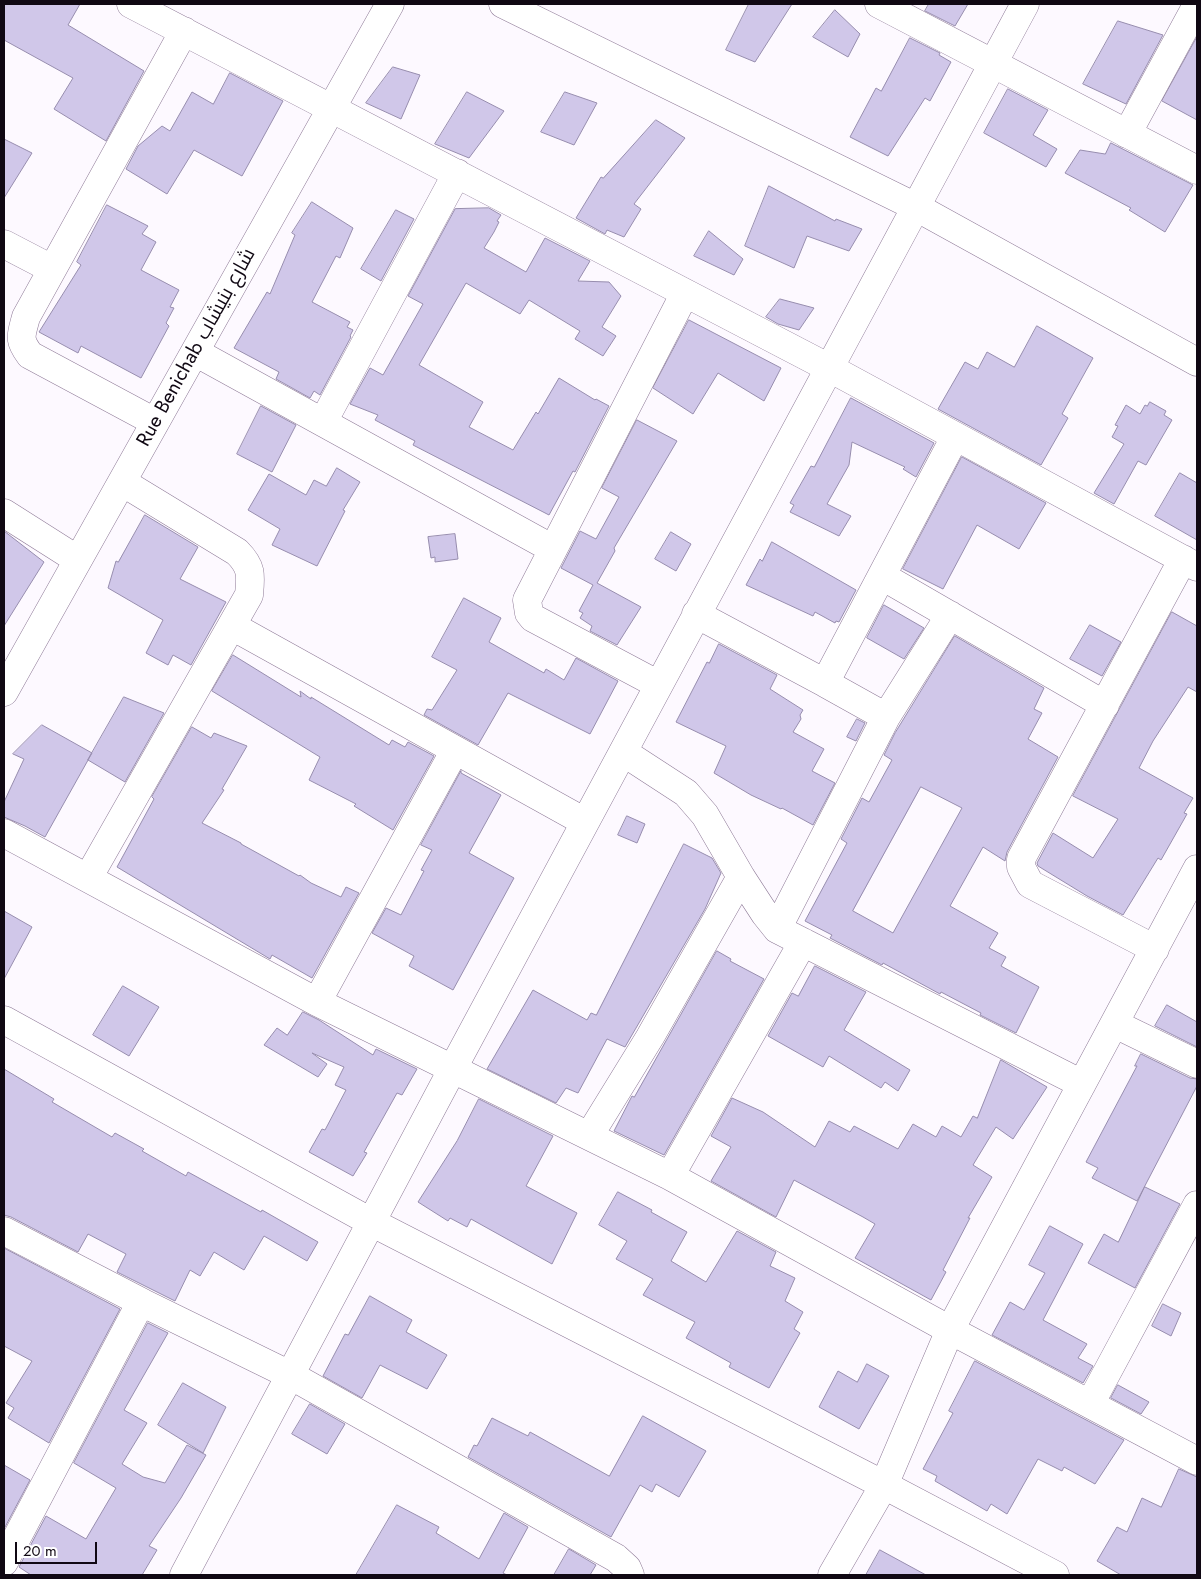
<!DOCTYPE html>
<html>
<head>
<meta charset="utf-8">
<style>
  body { margin:0 }
  #map { position:relative; width:1201px; height:1579px; overflow:hidden; background:#fdf9ff; font-family:Jost,sans-serif }
  canvas { display:block }
  .frame { position:absolute; inset:0; border:5px solid #100813; pointer-events:none }
  .scale { position:absolute; left:15px; top:1542px; width:82px; height:22px; box-sizing:border-box; border:2px solid #100813; border-top:0; padding-left:6px; font-size:15px; line-height:18px; white-space:nowrap; color:#100813; -webkit-text-stroke:4px #fff; paint-order:stroke }
</style>
</head>
<body>
<div id="map">
<canvas width="1201" height="1579"></canvas>
<div class="frame"></div>
<div class="scale">20 m</div>
</div>
<script>
const g = document.querySelector('canvas').getContext('2d');
g.lineJoin = 'round';
function fillPath(path, color) {
  g.fillStyle = color;
  g.fill(path, 'evenodd');
}
function strokePath(path, color, width, dash) {
  g.strokeStyle = color;
  g.lineWidth = width;
  g.lineCap = dash ? 'butt' : 'round';
  g.setLineDash(dash || []);
  g.stroke(path);
}
function write(font, color, halo, rows, align = 'center') {
  g.font = font + ' Jost,Cairo,sans-serif';
  g.lineWidth = 4.5;
  g.setLineDash([]);
  g.textBaseline = 'middle';
  g.strokeStyle = halo;
  g.fillStyle = color;
  for (const [text, x, y, turn = 0] of rows) {
    g.save();
    g.translate(x, y);
    g.rotate((+turn || 0) * Math.PI / 180);
    g.textAlign = isNaN(turn) ? turn : align;
    if (halo) g.strokeText(text, 0, 0);
    g.fillText(text, 0, 0);
    g.restore();
  }
}
const building = new Path2D(`
  M4,4H80L68,25L144,71L106,141L54,109L73,78L4,40Z
  M749,4H792L755,62L726,50Z
  M929,4H968L955,26L925,11Z
  M835,10L860,34L848,57L813,37Z
  M1118,21L1163,35L1126,104L1083,84Z
  M1197,37V120L1162,101Z
  M910,38L940,53L939,55L951,62L930,101L925,98L888,156L850,137L876,88L881,91Z
  M393,67L420,75L401,119L366,103Z
  M230,73L283,101L242,176L194,150L167,194L126,169L138,146L162,126L170,131L192,92L213,104Z
  M1008,89L1048,110L1033,135L1057,149L1046,167L984,133Z
  M467,92L504,111L469,158L435,144Z
  M565,92L597,103L574,145L541,132Z
  M656,120L685,138L634,204L641,209L624,237L607,230L605,234L576,218L601,177L603,178Z
  M4,139L32,153L4,198Z
  M1111,143L1193,185L1165,232L1129,210L1131,208L1065,173L1080,150L1105,154Z
  M769,186L835,221L836,219L862,229L849,251L807,236L794,268L745,246Z
  M312,202L353,228L340,258L336,256L312,302L350,322L347,327L353,330L350,336L351,337L320,395L314,391L310,398L276,379L279,372L234,348L267,292L270,294L295,235L292,233Z
  M107,205L148,226L142,234L156,242L141,270L179,290L170,307L174,308L166,323L169,326L141,378L81,346L78,353L39,332L81,265L77,262Z
  M489,208L501,215L497,221L499,222L494,232L484,248L526,272L545,238L590,261L578,281L609,282L621,296L602,327L616,336L603,356L575,339L580,331L529,300L520,314L466,283L419,365L483,402L469,427L513,450L536,412L538,414L559,378L595,400L596,399L609,406L575,472L573,471L549,515L413,445L415,441L375,420L378,415L350,404L370,368L383,375L423,304L408,296L455,209Z
  M396,210L414,219L381,281L361,269Z
  M709,231L743,259L734,275L694,256Z
  M780,299L814,308L799,330L778,324L766,317Z
  M689,320L781,368L764,401L718,373L693,414L653,388Z
  M1037,326L1093,358L1062,414L1068,418L1041,465L938,409L965,362L978,369L987,352L1014,367Z
  M851,398L934,443L916,477L903,469L905,467L852,442L849,465L827,504L851,516L839,536L790,512L794,505L790,503L811,466L814,467Z
  M1150,402L1166,411L1164,415L1172,420L1146,465L1138,461L1114,504L1094,493L1124,444L1112,437L1118,426L1115,425L1126,405L1140,414L1145,405L1147,406Z
  M261,406L296,425L272,472L237,454Z
  M637,420L677,441L614,548L615,551L597,583L641,607L617,645L590,631L592,626L580,618L583,613L579,611L593,585L561,568L580,531L596,539L619,497L602,488Z
  M962,457L1046,503L1019,549L977,525L943,589L903,569Z
  M337,468L360,482L343,510L345,511L317,566L272,545L280,529L248,510L269,474L306,495L314,480L326,486Z
  M1180,473L1197,483V540L1155,516Z
  M145,515L198,547L180,579L226,602L191,665L173,655L168,665L146,653L163,620L108,588L116,561L118,562Z
  M4,531L44,562L4,626Z
  M671,532L691,544L676,571L655,559Z
  M455,534L458,559L435,562V557L431,558L428,537Z
  M772,542L856,590L839,622L836,621L835,623L815,612L813,616L746,585L760,559L762,561Z
  M464,598L501,618L489,642L544,673L546,669L564,680L576,658L618,681L590,734L508,693L478,745L424,715L427,709L432,710L457,670L432,657Z
  M884,605L924,628L904,659L867,638Z
  M1172,612L1197,626V692L1188,687L1153,741L1139,768L1193,798L1184,813L1187,814L1161,860L1158,858L1123,915L1087,896L1038,866L1037,863L1053,833L1093,858L1118,819L1073,796Z
  M1090,625L1121,642L1102,676L1070,659Z
  M955,636L1044,688L1034,709L1042,713L1028,739L1058,757L1007,852L1005,861L983,847L950,906L998,933L989,948L1006,957L1001,966L1039,987L1016,1033L980,1015L981,1013L941,992L940,994L883,963L882,965L830,938L832,935L805,921L847,843L841,839L862,798L869,802L892,760L884,755L895,733ZM921,787L962,808L893,933L853,911Z
  M719,644L777,675L770,689L803,710L800,715L801,719L793,732L824,749L812,771L835,783L813,825L782,808L781,809L751,795L714,773L726,746L676,722L707,662L709,663Z
  M233,655L301,697L300,691L311,699V697L389,745L392,740L405,747L408,742L434,756L393,830L354,806L356,804L309,780L320,757L212,691Z
  M124,697L164,713L125,782L88,760Z
  M857,719L865,723L856,741L847,737Z
  M42,725L92,753L45,837L25,826L4,817V802L24,759L13,754Z
  M192,727L211,738L214,733L247,746L222,789L224,790L202,823L241,843V844L299,876L300,875L311,883L341,897L346,887L359,893L312,978L272,955L270,959L117,867L154,799L152,797Z
  M461,771V773L501,795L469,853L514,878L453,990L409,966L414,956L372,933L386,908L401,915L424,871L421,870L432,850L421,845Z
  M627,816L645,824L637,843L618,835Z
  M684,844L712,858L721,873L705,909L625,1047L607,1039L578,1093L566,1088L556,1103L487,1069L533,990L587,1020L591,1013L596,1015Z
  M4,911L32,927L4,979Z
  M717,951L731,959L730,961L764,979L664,1155L614,1131L632,1096L634,1097Z
  M815,966L866,992L844,1030L910,1070L898,1091L885,1082L881,1088L829,1056L823,1067L768,1036L792,993L798,996Z
  M123,986L159,1007L129,1056L93,1035Z
  M1167,1005L1197,1022V1047L1155,1026Z
  M303,1012L319,1020L373,1055L376,1049L417,1069L402,1095L397,1093L364,1152L367,1153L353,1176L309,1152L322,1129L325,1130L346,1090L335,1085L344,1067L312,1053L327,1064L318,1077L264,1045L277,1028L287,1035Z
  M1141,1054L1190,1078L1197,1079V1086L1137,1201L1092,1178L1098,1168L1086,1162L1137,1066H1135Z
  M1001,1060L1047,1087L1013,1139L996,1127L973,1165L992,1177L968,1218H970L943,1270L946,1272L931,1300L855,1258L875,1224L863,1217L794,1180L776,1217L711,1181L731,1147L711,1136L732,1098L763,1112L815,1147L829,1121L850,1132L854,1126L898,1149L913,1124L936,1137L942,1126L961,1137L973,1116L977,1118Z
  M4,1069L54,1099L52,1102L112,1137L115,1133L144,1149L142,1151L186,1176L188,1172L261,1212L262,1210L318,1242L307,1261L264,1236L244,1270L214,1252L200,1276L190,1270L175,1301L117,1272L126,1254L88,1234L78,1252L11,1217L4,1215Z
  M479,1099L553,1136L526,1186L577,1213L552,1264L471,1219L467,1227L450,1218L448,1221L418,1202L457,1141Z
  M1145,1187L1180,1204L1135,1288L1088,1263L1104,1234L1118,1242Z
  M618,1192L652,1210L651,1212L687,1232L671,1261L706,1282L737,1231L776,1252L770,1266L795,1278L785,1301L803,1312L794,1329L800,1333L769,1388L729,1367L731,1363L686,1338L695,1322L643,1295L653,1279L616,1259L627,1241L599,1225Z
  M1050,1226L1083,1244L1043,1320L1087,1344L1078,1358L1093,1366L1083,1383L992,1335L1010,1302L1024,1310L1045,1273L1029,1265Z
  M4,1248L120,1309L49,1443L8,1418L14,1408L6,1403L32,1361L4,1346Z
  M370,1296L412,1320L406,1332L447,1355L427,1389L380,1365L362,1398L323,1376L345,1334L348,1335Z
  M1163,1304L1181,1313L1171,1336L1152,1326Z
  M148,1323L168,1333L124,1410L147,1423L122,1464L143,1477L165,1483L187,1445L206,1455L181,1498L149,1546L157,1550L142,1575H31L19,1567L46,1516L86,1539L116,1488L74,1463Z
  M975,1361L1124,1440L1095,1484L1064,1467L1062,1471L1038,1459L1007,1514L991,1504L987,1511L935,1481L937,1476L923,1469L953,1413L949,1411Z
  M867,1364L889,1376L859,1429L819,1407L838,1371L857,1382Z
  M183,1383L226,1407L203,1453L158,1425Z
  M1118,1385L1149,1402L1141,1414L1111,1398Z
  M310,1404L345,1424L327,1454L292,1434Z
  M643,1416L706,1451L679,1497L656,1484L652,1492L640,1485L611,1537L468,1457L474,1445L477,1446L492,1418L528,1436L530,1432L609,1476Z
  M4,1465L30,1480L4,1529Z
  M1179,1469L1197,1477V1575H1121L1097,1561L1117,1527L1127,1532L1142,1498L1161,1507Z
  M397,1505L439,1527L436,1533L479,1559L504,1513L528,1527L503,1573L507,1575H356Z
  M569,1549L596,1565L590,1575H554Z
  M880,1550L926,1575H866Z`);
fillPath(building, '#d0c7e9');
strokePath(building, '#978dae', 1);
const minor = new Path2D(`
  M131,4L835,371L1197,567
  M503,4L916,207L1197,362
  M879,4L1197,170
  M1127,134L1197,5
  M4,244L52,269
  M195,352L553,549
  M155,422L30,355C18,339 21,336 26,317L184,31
  M323,422L457,173
  M4,513L78,560
  M882,576L1105,705
  M696,614L825,683L955,437
  M232,626L585,822
  M659,685L533,618L529,613L527,600L685,293
  M4,692L390,4
  M886,717L950,615
  M623,752L686,793L705,815L741,877L765,914L777,929L1082,1084
  M4,833L317,1002L670,1176L950,1330L1197,1461
  M88,878L249,595C251,575 252,567 237,552L122,482
  M777,929L886,717L825,683
  M1155,949L1030,884L1021,867V859L1183,559
  M317,1002L455,750
  M4,1020L371,1222L884,1485L1055,1575
  M1115,1024L1197,1064
  M589,1136L650,1037L741,877
  M670,1176L803,942
  M4,1231L143,1303L290,1375L616,1558L627,1568L630,1575
  M1090,1404L1197,1205
  M4,1562L141,1302
  M184,1575L452,1070L1025,4
  M832,1575L884,1485L950,1330L1197,869`);
strokePath(minor, '#8e7a97', 29);
strokePath(minor, '#fff', 28);
write('20px', '#100813', '#fff', [
  ["Rue Benichab شارع بنيشاب",197,348,-61]
]);
</script>
</body>
</html>
